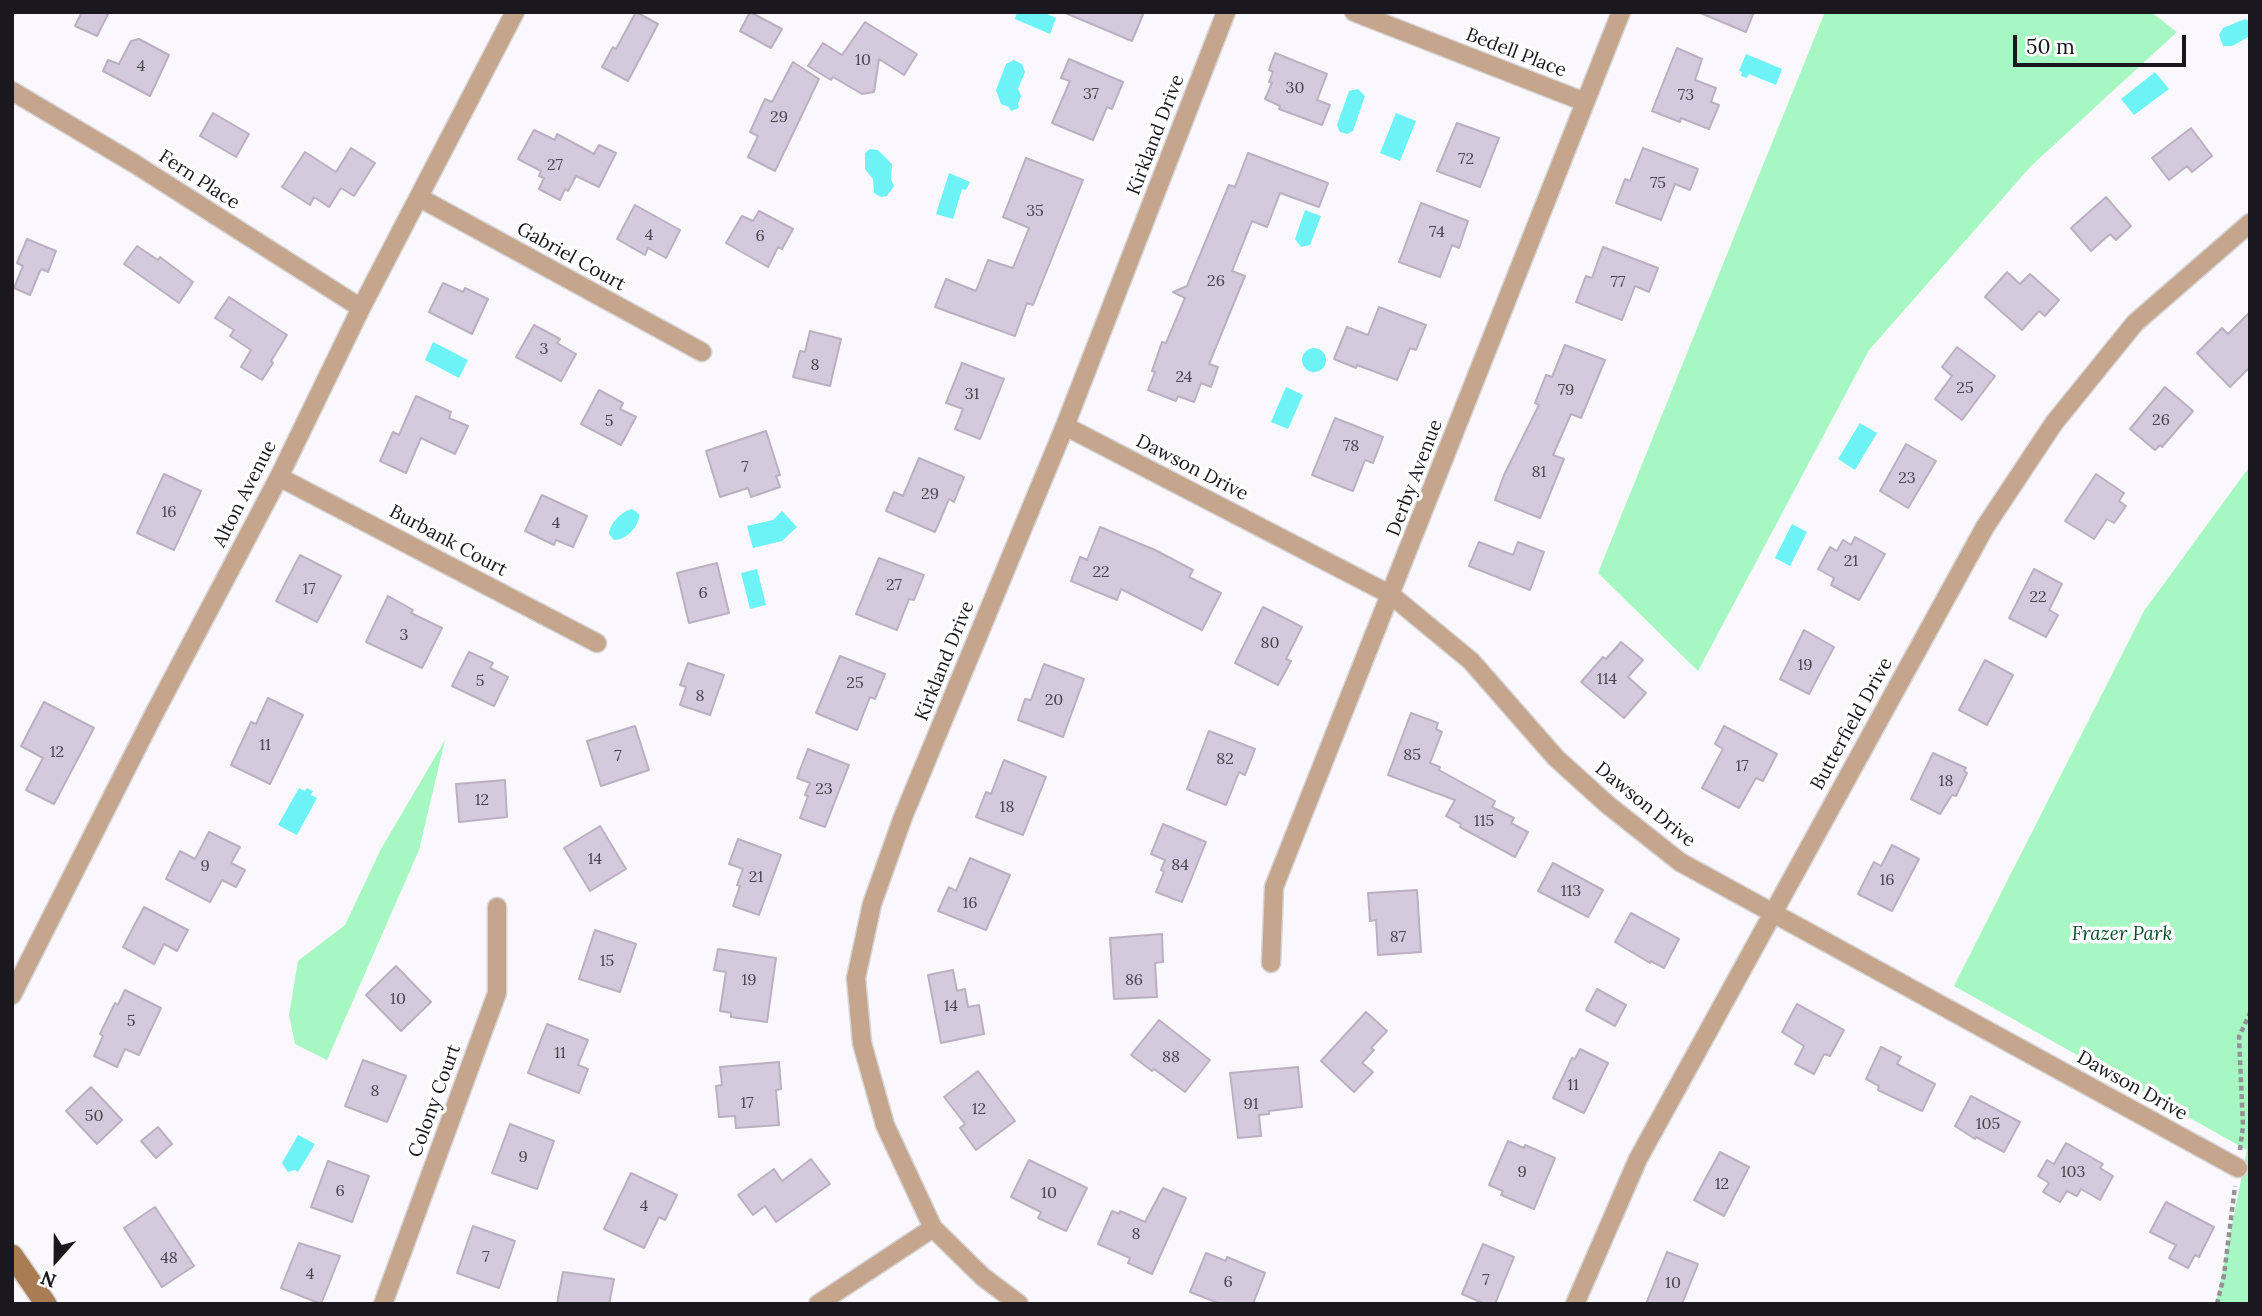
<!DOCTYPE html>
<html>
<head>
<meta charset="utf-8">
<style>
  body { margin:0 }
  #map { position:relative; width:2262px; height:1316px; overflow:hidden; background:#faf8fc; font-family:Lora,serif }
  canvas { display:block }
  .frame { position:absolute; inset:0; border:14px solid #1a171e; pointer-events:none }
  .north { position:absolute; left:21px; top:1225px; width:70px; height:70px; -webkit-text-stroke:5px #fff; paint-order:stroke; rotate:201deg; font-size:19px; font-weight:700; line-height:28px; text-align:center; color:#1a171e }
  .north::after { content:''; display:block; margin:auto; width:24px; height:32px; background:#1a171e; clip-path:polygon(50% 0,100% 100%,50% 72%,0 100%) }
  .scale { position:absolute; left:2013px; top:35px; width:173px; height:32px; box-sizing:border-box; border:4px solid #1a171e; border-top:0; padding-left:9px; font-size:21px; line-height:24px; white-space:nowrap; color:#1a171e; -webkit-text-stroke:5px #fff; paint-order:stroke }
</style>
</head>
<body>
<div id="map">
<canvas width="2262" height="1316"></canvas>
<div class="frame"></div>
<div class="north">N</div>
<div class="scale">50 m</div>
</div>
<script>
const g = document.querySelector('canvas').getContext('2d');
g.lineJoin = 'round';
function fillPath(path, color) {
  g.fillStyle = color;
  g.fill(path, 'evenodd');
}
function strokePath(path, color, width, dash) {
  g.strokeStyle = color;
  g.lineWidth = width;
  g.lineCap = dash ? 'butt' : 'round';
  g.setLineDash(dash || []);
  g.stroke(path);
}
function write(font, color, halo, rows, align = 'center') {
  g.font = font + ' Lora,serif';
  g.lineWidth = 7;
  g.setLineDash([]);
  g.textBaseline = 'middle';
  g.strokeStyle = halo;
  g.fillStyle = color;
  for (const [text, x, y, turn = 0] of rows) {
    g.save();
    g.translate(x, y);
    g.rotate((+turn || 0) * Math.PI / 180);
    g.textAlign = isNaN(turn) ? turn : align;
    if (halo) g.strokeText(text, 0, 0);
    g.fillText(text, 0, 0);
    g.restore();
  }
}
fillPath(new Path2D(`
  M1825,12H2151L2177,32L2031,166L1869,350L1698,671L1598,573Z
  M2250,466V1304H2216L2247,1150L1954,986L2144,611Z
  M445,740L419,850L327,1060L295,1044L289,1015L298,961L345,925L381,849Z`), '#a7f7c2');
fillPath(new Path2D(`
  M1017,12H1043L1056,18L1050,34L1015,19Z
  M2245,19L2250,22V36L2232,46H2223L2219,35L2223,28Z
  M1746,54L1782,69L1776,85L1749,74L1747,78L1741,76L1742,72L1739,71Z
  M1014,60L1022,64L1025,72L1018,89L1021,96L1018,104L1019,108L1011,111L1009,107L1001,104L996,90L1006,64Z
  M2155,72L2169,89L2134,115L2121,99Z
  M1358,89L1365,96L1353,131L1347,134L1340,132L1337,125L1349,91Z
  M1396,113L1416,121L1400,161L1380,153Z
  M870,149L878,150L892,164L891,179L894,186L887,196L881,197L874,193L873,179L865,169V153Z
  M949,173L970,182L966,190L962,189L953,219L936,214Z
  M1305,210L1321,216L1310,245L1301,247L1295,239Z
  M433,342L468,360L459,378L425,360Z
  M1302 360a12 12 0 1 1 24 0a12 12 0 1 1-24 0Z
  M1286,387L1303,395L1288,429L1271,422Z
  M1860,423L1877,433L1855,470L1838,459Z
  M632,509L639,514C640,526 626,540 614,540L609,534C610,523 622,511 632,509Z
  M782,511L797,527L782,541L753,548L747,526L773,520Z
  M1792,524L1807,532L1790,566L1775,558Z
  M757,569L766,605L750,609L741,573Z
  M299,788L305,791L307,788L313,791L311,795L317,798L297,835L278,825Z
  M298,1135L315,1144L298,1172L295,1170L288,1172L282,1163Z`), '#6df3f5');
const building = new Path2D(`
  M82,12H109L97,36L75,26Z
  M636,12L658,24L628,81L602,67L613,47L616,49Z
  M750,12L782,29L771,48L740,31Z
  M1063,12H1144L1132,41Z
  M1698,12H1754L1746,32Z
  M865,22L917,54L904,75L879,59L874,92L862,94L833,77L831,80L808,66L823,43L842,55Z
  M139,39L169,55L150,96L103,71L108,60L119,64L131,41Z
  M1677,48L1702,59L1695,80L1716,88L1711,102L1719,105L1709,129L1681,118L1680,122L1652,111Z
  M1275,53L1327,74L1317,100L1330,105L1322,125L1279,109L1280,106L1265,99L1272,83L1269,82L1273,72L1269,70Z
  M1069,59L1123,82L1112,109L1107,107L1093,140L1052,123L1070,81L1061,78Z
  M793,62L819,79L775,171L748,157L758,136L750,132L765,99L772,102Z
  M213,113L249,134L236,157L200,136Z
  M1457,123L1499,138L1480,187L1437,171Z
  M2191,128L2212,156L2192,172L2187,166L2169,180L2152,158Z
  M534,130L555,140L557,134L594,154L599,145L616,153L599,187L576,176L568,191L565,189L560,200L539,189L544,178L539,176L541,171L518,159Z
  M351,148L375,163L354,196L341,188L329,207L314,197L310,205L282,187L305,152L336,172Z
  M1643,148L1698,169L1690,190L1675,184L1661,220L1616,203L1625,179L1630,181Z
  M1248,153L1328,183L1319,207L1280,193L1267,227L1252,221L1232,271L1245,276L1209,364L1218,367L1211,387L1201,383L1194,402L1178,396L1176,401L1148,390L1155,372L1152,371L1162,342L1166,343L1185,298L1173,292L1187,286L1229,185L1235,187Z
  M1026,158L1083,180L1033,305L1027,303L1015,336L935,307L946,279L976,291L988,260L1013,268L1029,228L1003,217Z
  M2106,197L2131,226L2116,240L2110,234L2091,251L2071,228Z
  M1421,203L1468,221L1459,248L1452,245L1440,277L1399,262Z
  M635,205L680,230L666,258L648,248L645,255L617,239Z
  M759,211L793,229L782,249L778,247L768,267L726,243L742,216L753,221Z
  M27,239L56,251L48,272L42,269L40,271L30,295L14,288L23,266L17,263Z
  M137,246L158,260L160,257L193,282L179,303L124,264Z
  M1603,247L1658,268L1649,292L1635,286L1622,320L1576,302L1586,276L1592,278Z
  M2007,272L2020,284L2030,274L2059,300L2045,316L2039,311L2022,330L1985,297Z
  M443,283L463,292L465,288L488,299L472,334L429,312Z
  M229,297L287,335L271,361L273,363L262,380L241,367L251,350L230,336L234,330L215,318Z
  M1379,307L1426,325L1416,350L1410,348L1397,380L1357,365L1356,368L1334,359L1347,327L1368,335Z
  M2250,312V367L2230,387L2197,353L2222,328L2228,334Z
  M534,325L560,339L557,343L576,354L561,381L516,357Z
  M810,331L841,339L830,386L793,377L800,351L805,352Z
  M1565,345L1605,360L1581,418L1571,414L1553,455L1564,459L1540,518L1495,500L1504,475L1539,405L1535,403L1546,375L1552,377Z
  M1957,347L1995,376L1962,420L1935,399L1952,376L1942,367Z
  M962,363L1004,379L980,439L955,429L963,409L946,403Z
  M2165,387L2193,411L2162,447L2160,445L2155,450L2130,429Z
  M599,390L623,403L620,409L636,417L621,445L581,424Z
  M416,396L451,412L449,418L468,426L455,454L421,438L406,473L380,461L393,432L399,435Z
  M1335,418L1383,437L1373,463L1365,460L1353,491L1312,475Z
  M766,431L780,475L776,476L780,487L751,497L748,488L720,497L706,451Z
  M1906,444L1936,461L1908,508L1880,491Z
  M919,458L964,477L954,502L949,499L935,532L886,511L894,492L903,496Z
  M164,474L201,491L174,550L137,533Z
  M2096,474L2124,493L2119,501L2126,506L2114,523L2107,519L2094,539L2065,521Z
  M542,495L587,516L573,547L556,540L554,545L525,531Z
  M1100,527L1155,550L1193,570L1189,577L1221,593L1202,630L1121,589L1117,600L1071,581L1080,557L1087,560Z
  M1855,537L1885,554L1859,600L1831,585L1834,578L1818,569L1830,547L1837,551L1843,540L1851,545Z
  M1479,542L1513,555L1518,542L1544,552L1530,590L1469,566Z
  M300,555L341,576L317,622L276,601Z
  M879,558L924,575L914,600L909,599L897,630L856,614Z
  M717,563L729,613L689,623L677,573Z
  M2034,569L2062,584L2049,610L2058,615L2046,637L2009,618Z
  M388,596L413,610L411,613L442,628L422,668L366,642Z
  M1263,607L1302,627L1286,659L1291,661L1278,685L1235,663Z
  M1804,630L1834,647L1809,694L1780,679Z
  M1621,642L1643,660L1628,677L1646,693L1624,718L1581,682L1603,657L1606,659Z
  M469,652L493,663L490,668L508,677L494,706L452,686Z
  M840,656L885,674L875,699L870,697L857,730L816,713Z
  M1985,660L2013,675L1987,725L1959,710Z
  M688,663L724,675L710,715L680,705L686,687L680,685Z
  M1044,664L1084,679L1063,737L1018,720L1025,699L1031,700Z
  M268,698L303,715L270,784L231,765L251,722L256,724Z
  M44,702L94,728L54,804L26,790L43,758L21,746Z
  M1411,713L1438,723L1436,729L1442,732L1430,763L1440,767L1439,770L1495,801L1492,807L1514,818L1511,823L1528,832L1515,857L1460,827L1461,824L1446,816L1455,800L1388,775Z
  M635,726L649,770L601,786L587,741Z
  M1724,726L1777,754L1763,781L1756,778L1739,808L1702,788L1723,749L1715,744Z
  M1209,731L1255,749L1245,775L1239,772L1226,805L1187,789Z
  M808,749L849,765L825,827L800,818L808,796L805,795L810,783L797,778Z
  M1933,753L1966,768L1964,771L1967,773L1956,796L1952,795L1940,814L1911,799Z
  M1004,760L1046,777L1023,835L976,817L986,792L991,794Z
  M505,780L507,817L459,822L456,784Z
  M1163,824L1206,842L1182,902L1156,892L1164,872L1161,870L1165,860L1151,854Z
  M600,826L626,869L590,891L564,848Z
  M209,832L240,847L231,863L245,870L236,887L222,880L210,902L166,879L180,851L195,859Z
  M738,839L781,855L759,915L733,906L740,886L737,885L743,869L729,864Z
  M1892,845L1919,859L1892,911L1858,894L1874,862L1881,866Z
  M970,858L1010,875L986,930L938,911L949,887L956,891Z
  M1553,863L1603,890L1588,917L1538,891Z
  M1417,890L1421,952L1378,955L1376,920L1370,921L1368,893Z
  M144,907L188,930L177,951L164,944L154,964L123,947Z
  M1631,913L1679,939L1664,968L1651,961L1650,963L1615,942Z
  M595,930L636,944L620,992L579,979Z
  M1162,934L1163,962L1155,963L1157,997L1114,999L1110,938Z
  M718,949L776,958L767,1022L731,1017V1013L720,1011L726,972L714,970Z
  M396,966L431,1002L401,1031L366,995Z
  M953,970L957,991L965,989L968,1007L979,1005L984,1034L941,1043L928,975Z
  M1597,989L1626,1005L1615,1026L1586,1010Z
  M125,990L161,1008L139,1055L125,1049L117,1067L94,1056L103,1036L100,1034L115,1003L118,1005Z
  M1797,1004L1844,1030L1830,1056L1824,1054L1814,1074L1795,1064L1804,1046L1782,1032Z
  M1366,1012L1387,1031L1371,1048L1374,1050L1362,1063L1373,1072L1354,1092L1321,1061Z
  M1159,1020L1210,1060L1185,1092L1154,1069L1152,1071L1131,1055Z
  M547,1024L588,1040L578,1065L588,1069L579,1093L528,1073Z
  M1881,1047L1901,1057L1897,1064L1935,1084L1922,1111L1878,1090L1879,1086L1866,1079Z
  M1580,1049L1608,1063L1584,1113L1553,1098L1572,1058L1575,1059Z
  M363,1060L406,1076L387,1122L345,1106Z
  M779,1062L781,1089L776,1090L779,1125L736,1128L735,1116L719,1117L716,1086L722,1085L720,1067Z
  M1298,1067L1302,1107L1269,1111V1114L1259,1115L1261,1136L1238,1138L1230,1073Z
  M978,1071L1015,1121L976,1150L960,1128L965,1124L944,1097Z
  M91,1087L122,1120L97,1144L66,1111Z
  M1971,1096L2020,1122L2004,1152L1976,1137L1975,1139L1955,1126Z
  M510,1124L554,1141L537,1189L492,1173Z
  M158,1127L172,1144L156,1158L141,1141Z
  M1508,1141L1524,1148L1525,1145L1555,1158L1534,1209L1501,1195L1503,1191L1489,1185Z
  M2066,1143L2103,1164L2100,1168L2113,1176L2100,1200L2081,1189L2077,1196L2067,1191L2060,1202L2043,1192L2049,1183L2038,1176L2047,1160L2054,1164Z
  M1720,1152L1749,1167L1724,1216L1694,1200Z
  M811,1159L830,1184L776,1222L765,1206L753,1215L738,1195L774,1169L782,1181Z
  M1029,1160L1087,1188L1066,1231L1038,1218L1041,1212L1011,1197Z
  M328,1161L369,1176L352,1222L311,1207Z
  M631,1173L677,1195L665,1220L659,1217L644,1248L604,1229Z
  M1163,1188L1186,1198L1152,1274L1128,1263L1130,1258L1098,1244L1112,1211L1119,1214L1120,1211L1145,1222Z
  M2166,1202L2214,1227L2199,1257L2195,1255L2188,1268L2169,1258L2176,1245L2150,1232Z
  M155,1207L194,1266L162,1287L124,1228Z
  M473,1226L515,1241L499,1288L457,1273Z
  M299,1243L340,1256L321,1304L281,1288Z
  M1483,1244L1514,1257L1495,1304H1485L1462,1294Z
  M1667,1252L1698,1264L1682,1304H1646Z
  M1206,1253L1226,1261L1227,1257L1265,1273L1253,1304H1221L1190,1292Z
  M563,1272L614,1279L609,1304H557Z`);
fillPath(building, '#d5cadd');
strokePath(building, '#bab0c2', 2);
const minor = new Path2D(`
  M1354,12L1585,102
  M12,91L135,164L361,308
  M420,198L702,352
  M1065,426L1391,595L1471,661L1556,758L1608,805L1680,862L2238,1168
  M279,477L597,643
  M1271,963L1274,887L1621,12
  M12,995L153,716L279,477L361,308L515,12
  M383,1304L497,993V907
  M818,1304L933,1228
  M1019,1304L983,1277L933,1228L885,1125L862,1043L856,978L872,904L903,817L1065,426L1226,12
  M1575,1304L1638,1159L1985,527L2054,423L2135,323L2250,223`);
const secondary = new Path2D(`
  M12,1255L46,1304`);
strokePath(minor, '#d6d4d8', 21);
strokePath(secondary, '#d6d4d8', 24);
strokePath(new Path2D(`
  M2240,1150L2243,1126L2239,1037L2250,1013
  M2217,1304L2224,1275L2235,1186`), '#949297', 4.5, [5, 3.5]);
strokePath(minor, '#c5a58b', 18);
strokePath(secondary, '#aa7c54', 21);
write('16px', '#49444e', null, [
  ["10",863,60],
  ["4",141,66],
  ["30",1295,88],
  ["37",1091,94],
  ["73",1686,95],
  ["29",779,117],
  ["72",1466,159],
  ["27",555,165],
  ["75",1658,183],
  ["35",1035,211],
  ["74",1437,232],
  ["4",649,235],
  ["6",760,236],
  ["26",1216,281],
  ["77",1618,282],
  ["3",544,349],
  ["8",815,365],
  ["24",1184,377],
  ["25",1965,388],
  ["79",1566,390],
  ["31",972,394],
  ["26",2161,420],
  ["5",609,421],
  ["78",1351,446],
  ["7",745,467],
  ["81",1539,472],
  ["23",1907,478],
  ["29",930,494],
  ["16",169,512],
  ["4",556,523],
  ["21",1851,561],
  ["22",1101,572],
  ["27",894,585],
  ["17",309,589],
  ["6",703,593],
  ["22",2038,597],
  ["3",404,635],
  ["80",1270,643],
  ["19",1805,665],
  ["114",1607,679],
  ["5",480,681],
  ["25",855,683],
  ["8",700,696],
  ["20",1054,700],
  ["11",265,745],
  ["12",57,752],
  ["85",1412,755],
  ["7",618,756],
  ["82",1225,759],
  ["17",1742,766],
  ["18",1946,781],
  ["23",824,789],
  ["12",482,800],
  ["18",1007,807],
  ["115",1484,821],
  ["14",595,859],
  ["84",1180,865],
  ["9",205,866],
  ["21",756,877],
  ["16",1887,880],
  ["113",1571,891],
  ["16",970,903],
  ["87",1398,937],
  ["15",607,961],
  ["19",749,980],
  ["86",1134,980],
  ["10",398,999],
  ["14",951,1006],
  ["5",131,1021],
  ["11",560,1053],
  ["88",1171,1057],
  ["11",1573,1085],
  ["8",375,1091],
  ["17",747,1103],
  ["91",1251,1104],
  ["12",979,1109],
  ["50",94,1116],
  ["105",1988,1124],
  ["9",523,1157],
  ["9",1522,1172],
  ["103",2073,1172],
  ["12",1722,1184],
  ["6",340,1191],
  ["10",1049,1193],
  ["4",644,1206],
  ["8",1136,1234],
  ["7",486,1257],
  ["48",169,1258],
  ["4",310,1274],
  ["7",1486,1280],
  ["6",1228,1282],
  ["10",1673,1283]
]);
write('19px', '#1a171e', '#fff', [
  ["Bedell Place",1516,53,21],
  ["Kirkland Drive",1156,135,-69],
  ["Fern Place",199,180,33],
  ["Gabriel Court",571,257,29],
  ["Dawson Drive",1192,468,27],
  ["Derby Avenue",1415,478,-69],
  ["Alton Avenue",245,494,-63],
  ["Burbank Court",448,541,28],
  ["Kirkland Drive",945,661,-68],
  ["Butterfield Drive",1852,724,-61],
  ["Dawson Drive",1645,805,39],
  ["Dawson Drive",2132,1086,29],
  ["Colony Court",435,1101,-70]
]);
write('italic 19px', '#084e2b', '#fff', [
  ["Frazer Park",2122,935]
]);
</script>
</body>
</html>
